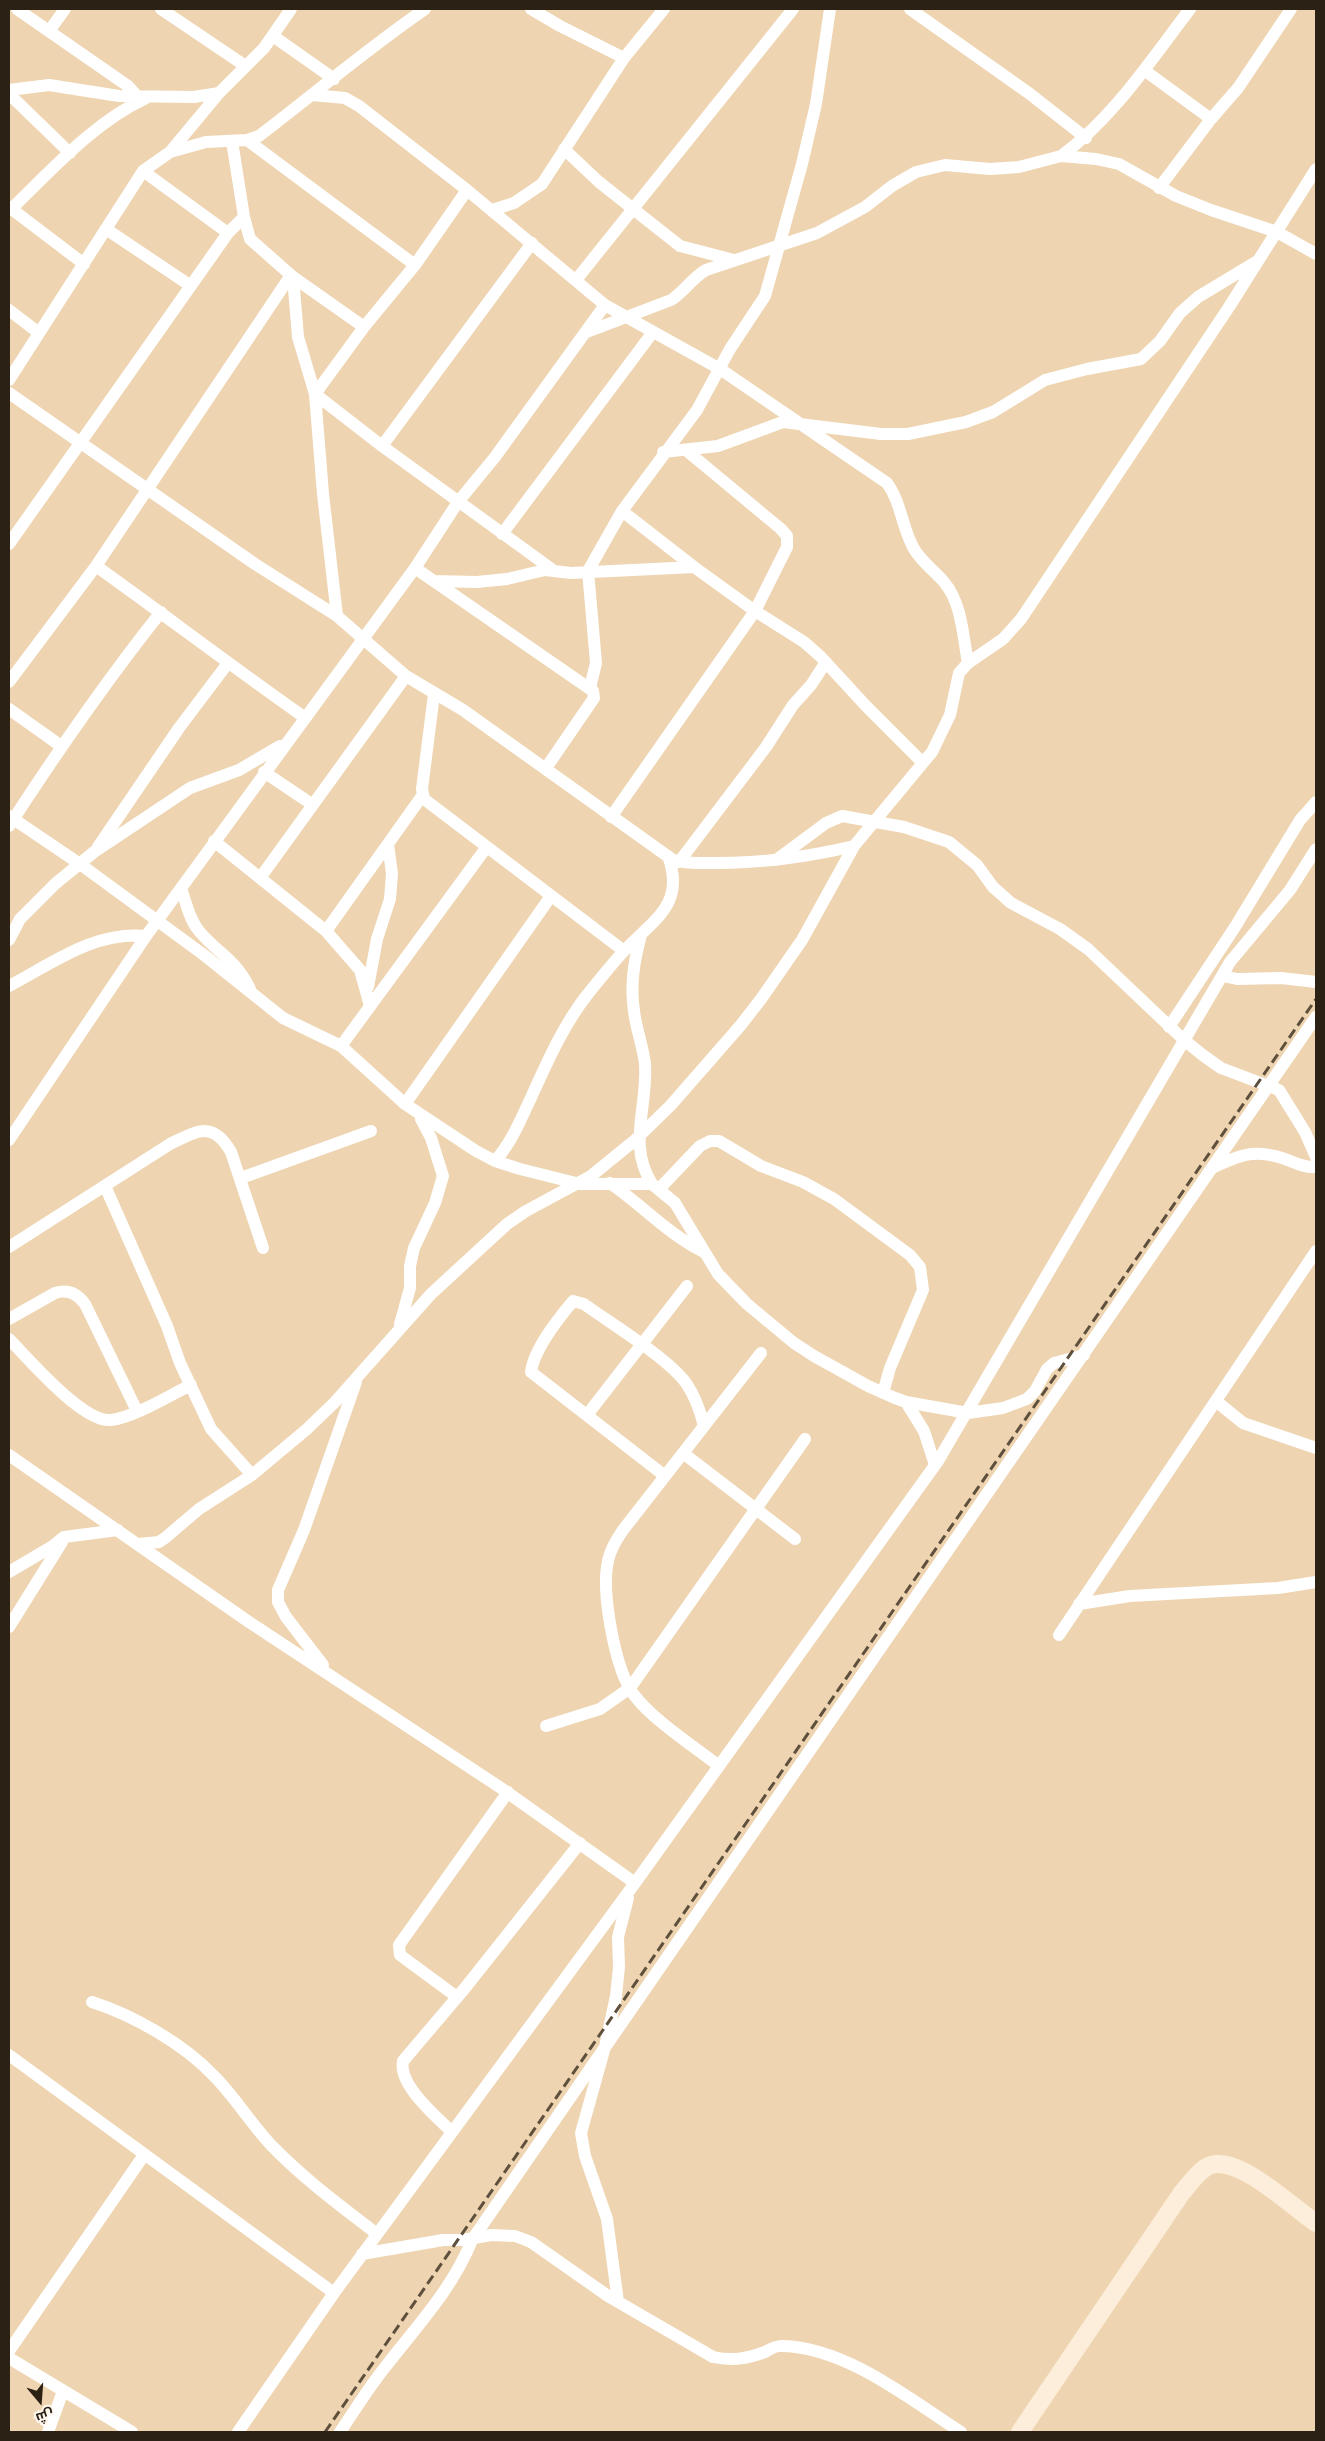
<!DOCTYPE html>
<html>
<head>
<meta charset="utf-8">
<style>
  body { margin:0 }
  #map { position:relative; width:1325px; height:2441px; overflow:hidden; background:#eed4b0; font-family:"Fira Sans Condensed",Cairo,sans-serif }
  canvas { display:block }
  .frame { position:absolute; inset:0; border:10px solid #2b2114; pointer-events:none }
  .north { position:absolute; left:15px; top:2376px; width:50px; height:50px; -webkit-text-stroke:4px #fef8f1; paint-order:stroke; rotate:162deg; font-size:14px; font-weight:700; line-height:20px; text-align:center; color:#2b2114 }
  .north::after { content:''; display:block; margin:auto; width:18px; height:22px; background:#2b2114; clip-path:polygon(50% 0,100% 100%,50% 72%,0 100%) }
</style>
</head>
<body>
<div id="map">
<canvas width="1325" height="2441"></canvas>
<div class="frame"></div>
<div class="north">ش</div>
</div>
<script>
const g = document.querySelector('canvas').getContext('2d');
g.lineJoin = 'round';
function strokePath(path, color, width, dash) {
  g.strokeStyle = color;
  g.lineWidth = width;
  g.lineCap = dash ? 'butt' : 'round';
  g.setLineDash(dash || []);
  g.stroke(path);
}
strokePath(new Path2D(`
  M17,9L128,86L138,97
  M161,9L244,65
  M531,9L560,26L624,58
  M910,9L1030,94L1086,138
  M49,31L65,9
  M273,36L334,79
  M1144,70L1211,119
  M9,90L49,85L119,96L194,97L219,93
  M9,94L70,153
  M312,95L345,98L359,106L467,190L605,305L720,369L887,483C901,502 902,527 913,547C920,561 934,570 944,582C962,603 963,637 968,663
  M247,140L415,265
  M232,141L244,217L250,239L293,277L364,327
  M564,149L599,182L680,246L734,260
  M170,152L206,142L247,140L259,136C314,94 367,49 425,9
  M1061,156C1113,118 1151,60 1190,9
  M143,171L228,233
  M1159,188L1211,119L1238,88L1291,9
  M9,207L84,264
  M11,209C53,169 93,123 146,98
  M492,210L514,203L542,184L624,58L664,9
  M106,229L191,286
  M293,277L298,337L315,394L382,446L553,570
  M576,280L793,9
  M9,310L39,333
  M587,332L671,300C684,292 692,278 706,270L817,233L865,207L892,186L916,172L945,165L990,169L1019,167L1061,156L1096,159L1119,164L1176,196L1211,210L1277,232L1316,254
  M9,380L143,171L170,152L219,93L264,48L291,9
  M9,393L255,564L337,616L406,676L463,710L673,860C686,864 702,863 716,863C763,863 808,857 854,846
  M382,446L532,243
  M663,452L718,446L783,422L881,434H908L966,422L993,412L1045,380L1087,369L1141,359L1160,341L1180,313L1198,297L1256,262
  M622,511L694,567L755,611L804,642L820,656L866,706L923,763
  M502,534L653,332
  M9,544L228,233L244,217
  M96,566C166,616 234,668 304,717
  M415,568L593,691L594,698L546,768
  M434,581L477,582L507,579L545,570L571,573L694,567
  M337,616L323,494L315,394L364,327L415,265L467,190
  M9,682L96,566L291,275
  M590,688L596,663L588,571L622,511L697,410L730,349L765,296L802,164L816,104L830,9
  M434,694L422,789L424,799L624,951
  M9,709L61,746
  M264,772L313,805
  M9,816L80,864L204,955L283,1018L341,1046L405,1104L476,1151L495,1161L520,1169L580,1184H652L675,1203L718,1274L747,1304L794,1343L814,1356L868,1386L895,1398L906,1402L968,1413L1003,1408L1027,1399L1035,1391L1047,1369L1054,1363L1084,1355
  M611,817L755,611L787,547V536L781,529L687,451
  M9,826C57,752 106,681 161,612
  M214,841L326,931L360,970L370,1006
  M98,847L179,728L228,663
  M776,860L826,823L842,816L904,827L949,842L977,865L993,887L1011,903L1060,929L1088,949L1184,1040L1204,1056L1221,1068L1279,1090L1305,1132L1316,1157
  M679,862L766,747L793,705L811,685L826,662
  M260,878L406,676
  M181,888C186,902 189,919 199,931C218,954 235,958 250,989
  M326,931L422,796
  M641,935C634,961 630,985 634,1011C636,1029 643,1046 645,1064C648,1107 627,1145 652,1184
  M9,940L20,919L55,884L94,852L190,788L239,770L280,746
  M1223,976L1237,979L1281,978L1316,982
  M9,986C53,963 94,931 146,936
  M368,987L377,939L390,899L392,874L388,844
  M1169,1027L1235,927L1300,820L1316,802
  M341,1046L486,848
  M405,1104L551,896
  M9,1140L146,936L415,568L458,502L495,457L605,305
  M495,1161C511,1143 519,1123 529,1102C546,1065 562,1027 587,995C599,980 611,965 624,951C653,920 686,905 668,856
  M1214,1167C1240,1155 1254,1149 1282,1158C1294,1162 1303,1168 1316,1167
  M241,1178L371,1131
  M610,1183C642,1205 669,1235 704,1252
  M105,1186L167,1326L180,1363L211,1429L252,1475
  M660,1188L700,1146L710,1141H719L761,1166L803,1182L834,1199L910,1255L920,1267L923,1290L890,1368L883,1393
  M9,1247L170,1144C197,1131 213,1120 231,1152L263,1248
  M9,1319L55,1293C67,1289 77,1293 85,1304L137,1411
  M400,1324L410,1288V1266L414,1248L435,1203L443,1176L431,1138L421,1119
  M9,1339C29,1359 83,1423 111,1420C133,1418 170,1395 191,1385
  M1216,1401L1243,1423L1316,1448
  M906,1402L924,1431L935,1465
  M587,1415L687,1286
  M683,1453L795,1539
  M9,1455L249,1622L501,1788L635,1883
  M665,1476L531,1372C534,1349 558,1319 573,1301L584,1304C610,1323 668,1358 686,1383C695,1396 700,1410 704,1426
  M139,1544L159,1542L165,1538L199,1509L252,1475L307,1429L335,1402L431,1294L507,1224L526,1211L591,1176L634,1141L671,1105L740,1026L761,999L802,940L854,846L932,752L950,715L959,673L968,663L1003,639L1021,619L1229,307L1316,169
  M9,1572L53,1546L64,1537L118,1530
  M1079,1604L1130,1596L1278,1588L1316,1582
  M9,1627L62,1542
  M1059,1635L1316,1251
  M323,1665L286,1617L278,1602V1590L304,1530L356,1382
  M546,1726L600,1709L630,1688L805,1439
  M719,1766C693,1746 653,1720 634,1695C615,1670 601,1592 608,1561C610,1550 616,1540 623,1530L761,1353
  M457,1997L400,1955L399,1945L508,1792
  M92,2002C133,2015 184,2044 214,2076C235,2097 251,2124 272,2146C304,2179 341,2206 377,2234
  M9,2055L334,2293
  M452,2132C436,2116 398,2085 403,2061L465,1988L580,1843
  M362,2254L443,2240H463L491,2235L515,2236L531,2242L608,2296L713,2357C732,2361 746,2359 765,2352C770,2349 777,2345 783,2346C847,2348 909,2399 961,2432
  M618,2302L607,2219L585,2156L581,2133L605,2047L616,1996L619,1967L618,1937L628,1898
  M9,2351L144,2155
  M9,2358L132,2432
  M48,2432L63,2391
  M238,2432L334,2293L635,1883L938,1461L1230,962L1290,890L1316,849
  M340,2432C355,2410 369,2387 386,2366C417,2326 453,2288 472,2240L1316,1017`), '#fff', 12);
strokePath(new Path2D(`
  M1020,2432L1181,2194C1189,2185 1199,2169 1211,2165C1240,2156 1292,2207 1316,2223`), '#fceeda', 18);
strokePath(new Path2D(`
  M325,2432L1316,999`), '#5e503d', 3, [10, 5]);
</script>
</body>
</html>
